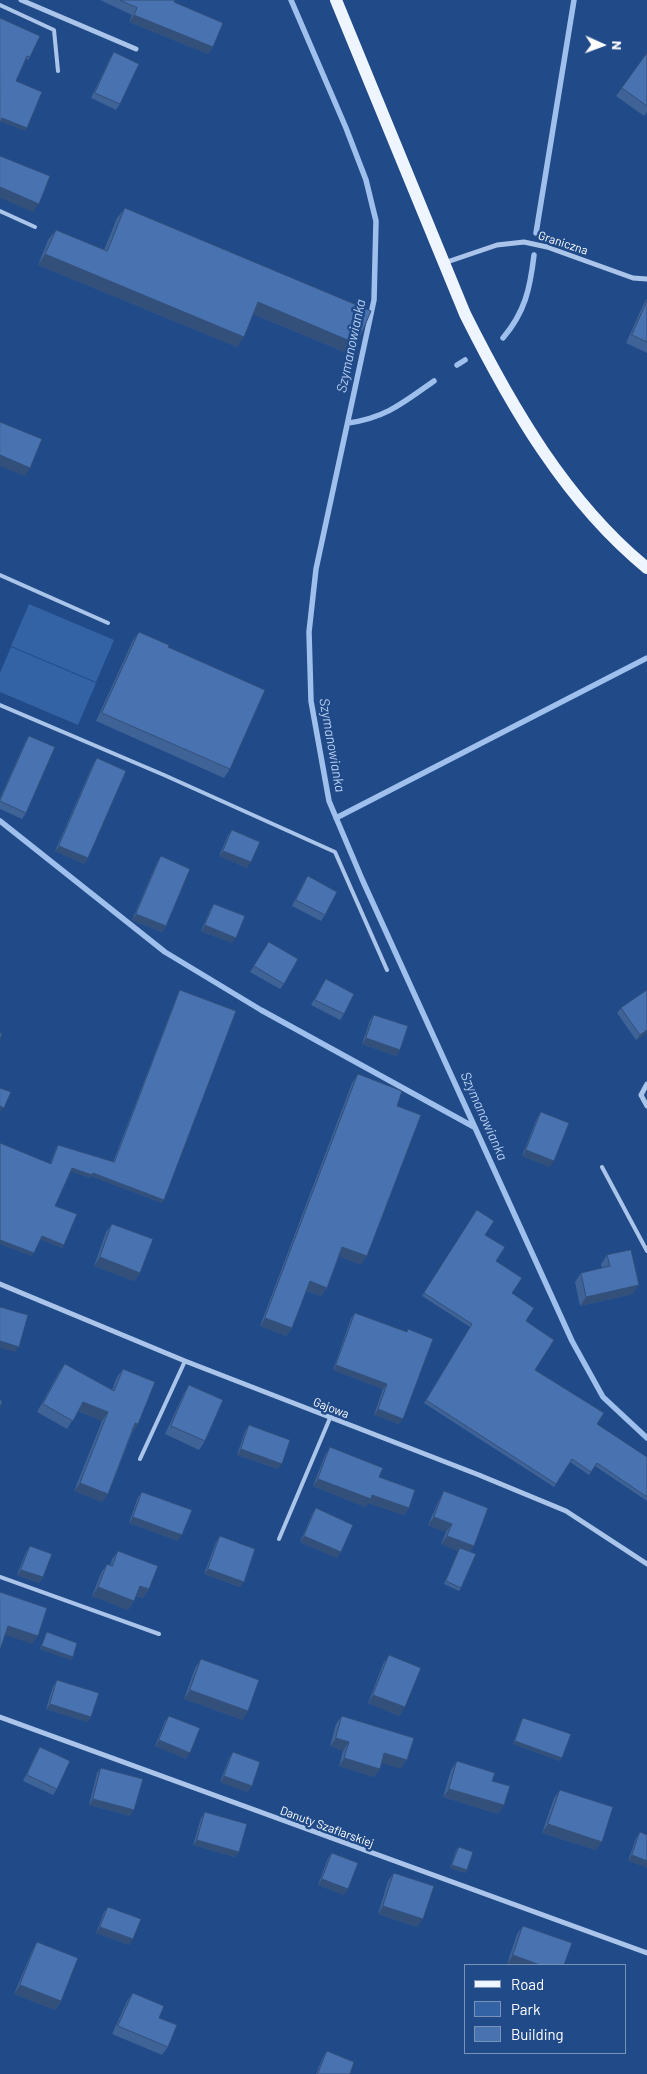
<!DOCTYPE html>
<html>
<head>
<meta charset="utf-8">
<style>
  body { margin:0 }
  #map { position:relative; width:647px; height:2074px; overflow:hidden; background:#204a88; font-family:Barlow,sans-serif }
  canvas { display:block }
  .legend { position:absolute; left:464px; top:1964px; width:162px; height:90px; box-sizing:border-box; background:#204a88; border:1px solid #7992b8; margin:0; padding:6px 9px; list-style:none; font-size:15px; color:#fff }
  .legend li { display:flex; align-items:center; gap:10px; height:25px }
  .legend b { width:25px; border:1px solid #7992b8 }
  .north { position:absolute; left:577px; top:20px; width:50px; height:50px; -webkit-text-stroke:4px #204a88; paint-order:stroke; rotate:92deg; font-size:14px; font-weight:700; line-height:20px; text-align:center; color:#fff }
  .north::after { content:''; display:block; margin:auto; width:18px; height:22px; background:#fff; clip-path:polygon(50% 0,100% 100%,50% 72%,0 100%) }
</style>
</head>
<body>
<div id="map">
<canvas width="647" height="2074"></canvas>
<ul class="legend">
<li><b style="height:6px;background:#eff5fe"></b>Road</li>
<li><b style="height:14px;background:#3463a5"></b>Park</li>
<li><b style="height:14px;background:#4973b0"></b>Building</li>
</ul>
<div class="north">N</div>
</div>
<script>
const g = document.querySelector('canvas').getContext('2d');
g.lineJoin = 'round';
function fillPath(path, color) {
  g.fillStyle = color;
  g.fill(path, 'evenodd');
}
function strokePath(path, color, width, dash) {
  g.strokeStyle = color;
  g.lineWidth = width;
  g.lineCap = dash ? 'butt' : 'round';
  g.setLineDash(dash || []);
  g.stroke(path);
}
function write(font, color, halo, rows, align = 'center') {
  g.font = font + ' Barlow,sans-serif';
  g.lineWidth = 5;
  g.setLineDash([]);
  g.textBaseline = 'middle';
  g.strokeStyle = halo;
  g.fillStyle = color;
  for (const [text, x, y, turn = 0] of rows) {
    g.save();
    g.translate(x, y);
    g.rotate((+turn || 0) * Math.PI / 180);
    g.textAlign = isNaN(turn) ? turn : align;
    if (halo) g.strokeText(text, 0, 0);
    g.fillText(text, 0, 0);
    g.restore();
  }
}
fillPath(new Path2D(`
  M29,604L114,640L96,682L11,646Z
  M11,647L96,683L78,725L0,692V673Z`), '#3463a5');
strokePath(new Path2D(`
  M291,0L346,128L366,180L376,221L374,300L316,569L309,632L311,701L329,801L362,879L572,1341L603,1397L647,1438
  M536,233L574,0
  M503,338C525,312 530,289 534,255
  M457,365L465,360
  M348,423C386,418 404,402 434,381
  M336,818L647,658
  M0,821L165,952L261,1010L474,1127`), '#9fc0ec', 5.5);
strokePath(new Path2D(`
  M0,5L54,30L58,71
  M0,211L35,227
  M0,575L108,623
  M0,705L164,775L335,852L387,970
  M602,1167L647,1251
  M140,1459L185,1361
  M279,1539L330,1418
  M0,1577L159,1634`), '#abc5ea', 4);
strokePath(new Path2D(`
  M21,0L136,49
  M444,263L497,245L524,242L547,247L633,278L647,279
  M647,1084L641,1095L647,1106
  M0,1284L185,1361L479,1475L566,1511L647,1564
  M0,1717L647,1953`), '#abc5ea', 5);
strokePath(new Path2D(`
  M336,0L465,314C511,406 566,502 647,568`), '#eff5fe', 12);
fillPath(new Path2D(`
  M100,0H175L174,2L213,47L208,54L129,22L132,15Z
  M0,18L30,57L28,60L26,59L16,81L25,131L1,121Z
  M114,52L120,104L116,110L91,98L110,58Z
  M647,53V112L644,116L616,96Z
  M125,208L349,354L253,314L237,347L38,265L48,240L56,230L104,250L117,218Z
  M647,299V353L626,343L644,303Z
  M139,632L168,647L230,769L224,778L96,721L133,640Z
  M29,736L26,813L22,819L0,809V798L25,742Z
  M97,758L88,858L84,864L55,851L93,764Z
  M232,830L247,868L219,856L228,835Z
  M161,856L166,926L162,932L132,920L157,862Z
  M308,876L325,915L321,921L292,906L304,882Z
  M214,904L232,943L201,931L210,910Z
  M269,942L284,984L280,989L250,972Z
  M326,979L344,1014L340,1020L311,1005L322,985Z
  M180,990L162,1203L91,1176L90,1178L71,1171L55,1206L64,1245L62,1248L40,1239L32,1256L0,1244V1143L50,1164L56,1148L58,1145L113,1162L178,993Z
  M621,1008L647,1033L636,1040L617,1013Z
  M374,1015L400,1050L396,1056L362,1044L370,1020Z
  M358,1074L397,1106L361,1265L339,1256L327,1288L321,1296L306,1291L292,1328L286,1336L260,1326L352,1083Z
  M541,1112L550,1167L522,1156L537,1118Z
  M477,1210L485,1235L496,1261L526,1321L535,1370L597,1424L647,1457V1501L595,1466L589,1475L570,1462L554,1487L424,1403L470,1327L422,1296Z
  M112,1224L140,1273L134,1281L94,1266L106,1232Z
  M607,1255L633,1294L580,1306L575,1282L581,1273L602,1268L601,1264Z
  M355,1313L406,1332L408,1329L399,1424L374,1415L383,1389L333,1370L351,1318Z
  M65,1364L112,1390L117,1377L123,1369L138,1424L132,1433L108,1494L102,1502L74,1491L102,1421L78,1411L67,1429L37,1412L59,1372Z
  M189,1385L205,1441L199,1450L165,1434L184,1393Z
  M249,1425L278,1469L237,1455L245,1431Z
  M330,1447L379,1477L409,1508L404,1515L368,1503L365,1507L313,1486L325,1455Z
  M444,1491L474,1546L469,1552L461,1588L459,1591L444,1584L458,1551L441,1544L446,1532L428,1525L439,1500Z
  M142,1492L178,1541L129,1523L138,1497Z
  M316,1508L341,1552L337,1558L300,1542L312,1514Z
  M220,1536L240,1587L204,1574L216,1542Z
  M30,1546L43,1577L39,1583L17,1575L26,1552Z
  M118,1551L149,1589L143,1598L136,1596L134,1601L128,1610L92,1596L101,1573L107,1564L110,1566L112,1559Z
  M47,1632L71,1660L40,1649L45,1635Z
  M389,1655L405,1707L399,1716L368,1703L383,1664Z
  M201,1659L243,1720L184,1699L195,1668Z
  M57,1680L91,1717L87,1722L46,1709L53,1686Z
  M169,1716L186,1759L155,1746L165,1721Z
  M342,1716L401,1769L381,1762L374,1777L339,1766L343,1751L330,1746L336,1724Z
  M523,1718L562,1758L560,1761L513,1744L521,1721Z
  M40,1747L57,1789L53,1795L23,1781L36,1753Z
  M233,1752L252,1786L247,1792L220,1782L229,1758Z
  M457,1761L492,1781L504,1805L498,1814L443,1797L451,1770Z
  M101,1768L130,1816L89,1805L97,1773Z
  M560,1790L596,1850L542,1833L554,1798Z
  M205,1812L239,1852L235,1857L193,1845L201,1818Z
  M640,1832L647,1835L628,1861L636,1838Z
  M459,1847L467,1870L465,1873L450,1868L456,1850Z
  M332,1853L344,1895L318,1885L328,1858Z
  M394,1873L417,1927L378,1914L388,1881Z
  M108,1907L133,1939L129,1945L96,1933L104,1912Z
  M523,1926L572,1943L507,1964L517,1934Z
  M37,1942L61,2001L55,2010L14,1994L32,1951Z
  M133,1993L159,2018L168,2047L162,2055L112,2034L127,2001Z
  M327,2051L350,2074H316L323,2057Z`), '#3f6397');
fillPath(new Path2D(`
  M134,15L213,47L208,54L129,22Z
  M2,118L27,128L25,131L0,121Z
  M0,187L39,204L33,212L0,198Z
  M45,254L244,337L237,347L38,265Z
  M258,302L357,344L349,354L251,313Z
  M0,455L30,468L25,476L0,466Z
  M59,846L88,858L84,864L55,851Z
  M223,851L251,862L247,868L219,856Z
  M136,914L166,926L162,932L132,920Z
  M205,925L236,938L232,943L201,931Z
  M647,1030V1033L636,1040L640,1035Z
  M366,1038L400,1050L396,1056L362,1044Z
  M0,1106L4,1108L2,1111L0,1110Z
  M526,1150L554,1161L550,1167L522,1156Z
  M72,1168L93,1173L164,1200L162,1203L91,1176L90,1178L70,1171Z
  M42,1236L64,1245L62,1248L40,1239Z
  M0,1240L34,1253L32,1256L0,1244Z
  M342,1247L367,1256L361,1265L336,1255Z
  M100,1257L140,1273L134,1281L94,1266Z
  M310,1281L327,1288L321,1296L304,1290Z
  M639,1285L633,1294L580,1306L586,1297Z
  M265,1318L292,1328L286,1336L260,1326Z
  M0,1341L19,1347L15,1352L0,1348Z
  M336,1365L387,1384L383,1389L333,1370Z
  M83,1402L108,1412L102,1421L77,1410Z
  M378,1409L403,1419L399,1424L374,1415Z
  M135,1423L138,1424L132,1433Z
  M241,1449L282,1464L278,1469L237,1455Z
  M318,1479L372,1495L409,1508L404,1515L368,1503L365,1507L313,1486Z
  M80,1483L108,1494L102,1502L74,1491Z
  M133,1517L182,1535L178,1541L129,1523Z
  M434,1517L452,1524L446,1532L428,1525Z
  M304,1536L341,1552L337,1558L300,1542Z
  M447,1536L474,1546L468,1554L460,1548L458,1551L441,1544Z
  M208,1569L244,1582L240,1587L204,1574Z
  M21,1570L43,1577L39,1583L17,1575Z
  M140,1586L149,1589L143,1598L134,1595Z
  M98,1587L134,1601L128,1610L92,1596Z
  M8,1626L38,1636L32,1644L2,1634Z
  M42,1646L73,1657L71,1660L40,1649Z
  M190,1690L248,1711L243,1720L184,1699Z
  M373,1695L405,1707L399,1716L368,1703Z
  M50,1704L91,1717L87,1722L46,1709Z
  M336,1738L349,1742L343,1751L330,1746Z
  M159,1740L190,1753L186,1759L155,1746Z
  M515,1741L562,1758L560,1761L513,1744Z
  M384,1753L407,1760L401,1769L378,1762Z
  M344,1758L380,1769L374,1777L339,1766Z
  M224,1776L252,1786L247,1792L220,1782Z
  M449,1789L504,1805L498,1814L443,1797Z
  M93,1799L134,1810L130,1816L89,1805Z
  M548,1824L602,1842L596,1850L542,1833Z
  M197,1840L239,1852L235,1857L193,1845Z
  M632,1855L647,1861V1868L628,1861Z
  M452,1865L467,1870L465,1873L450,1868Z
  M322,1879L348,1889L344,1895L318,1885Z
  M383,1906L423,1919L417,1927L378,1914Z
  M100,1927L133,1939L129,1945L96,1933Z
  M513,1955L540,1965H511L507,1964Z
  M20,1985L61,2001L55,2010L14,1994Z`), '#33507b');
const building = new Path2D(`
  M120,0H175L174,2L223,23L213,47L134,15L137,8Z
  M0,18L40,36L30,57L27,56L16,81L42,92L27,128L2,118L0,123Z
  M114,52L139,64L120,104L95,93Z
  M647,53V106L622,88Z
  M0,156L50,176L39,204L0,187Z
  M125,208L371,311L357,344L258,302L244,337L45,254L56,230L107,251Z
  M647,301V342L632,335Z
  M0,422L42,439L30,468L0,455Z
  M139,632L169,645L168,647L265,690L230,769L102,713Z
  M29,736L55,747L26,813L0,801Z
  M97,758L126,771L88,858L59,846Z
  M232,830L260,842L251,862L223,851Z
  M161,856L190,869L166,926L136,914Z
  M308,876L337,892L325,915L296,900Z
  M214,904L245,916L236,938L205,925Z
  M269,942L298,959L284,984L254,966Z
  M326,979L354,994L344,1014L315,1000Z
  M180,990L236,1011L164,1200L93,1173L92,1175L72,1168L55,1206L77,1214L64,1245L42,1236L34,1253L0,1240V1143L51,1164L58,1145L114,1162Z
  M647,990V1030L640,1035L621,1008Z
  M374,1015L408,1026L400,1050L366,1038Z
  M0,1033H2L0,1040Z
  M358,1074L402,1091L397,1106L421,1115L367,1256L342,1247L327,1288L310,1281L292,1328L265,1318Z
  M0,1088L11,1092L4,1108L0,1106Z
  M541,1112L569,1123L554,1161L526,1150Z
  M477,1210L494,1221L485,1235L505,1247L496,1261L522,1278L512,1293L534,1308L526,1321L554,1340L535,1370L604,1413L597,1424L647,1457V1497L597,1463L591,1472L572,1459L556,1484L426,1400L472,1324L424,1293Z
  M112,1224L153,1239L140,1273L100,1257Z
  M631,1250L639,1285L586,1297L581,1273L610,1266L607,1255Z
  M0,1307L28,1315L19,1347L0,1341Z
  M355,1313L407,1332L408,1329L433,1339L403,1419L378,1409L387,1384L336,1365Z
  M65,1364L114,1391L123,1369L155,1382L138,1424L135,1423L108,1494L80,1483L108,1412L83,1402L73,1421L43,1404Z
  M189,1385L223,1400L205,1441L171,1426Z
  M0,1400L2,1401L0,1408Z
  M249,1425L290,1440L282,1464L241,1449Z
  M330,1447L383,1468L379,1477L415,1490L409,1508L372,1495L371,1499L318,1479Z
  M444,1491L488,1508L474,1546L447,1536L452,1524L434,1517Z
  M142,1492L192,1510L182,1535L133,1517Z
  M316,1508L353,1525L341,1552L304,1536Z
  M220,1536L255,1549L244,1582L208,1569Z
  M30,1546L52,1554L43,1577L21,1570Z
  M460,1548L476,1554L461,1588L446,1581Z
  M118,1551L158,1566L149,1589L140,1586L134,1601L98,1587L107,1564L112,1566Z
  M0,1592L47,1608L38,1636L8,1626L0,1650Z
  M47,1632L77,1643L73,1657L42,1646Z
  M389,1655L421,1668L405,1707L373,1695Z
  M201,1659L259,1680L248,1711L190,1690Z
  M57,1680L99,1693L91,1717L50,1704Z
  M169,1716L200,1728L190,1753L159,1740Z
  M342,1716L414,1738L407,1760L384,1753L380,1769L344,1758L349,1742L336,1738Z
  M523,1718L571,1734L562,1758L515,1741Z
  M40,1747L70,1761L57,1789L27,1775Z
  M233,1752L260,1762L252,1786L224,1776Z
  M457,1761L495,1773L492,1781L510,1786L504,1805L449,1789Z
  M101,1768L143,1779L134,1810L93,1799Z
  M560,1790L613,1807L602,1842L548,1824Z
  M205,1812L247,1824L239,1852L197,1840Z
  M640,1832L647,1835V1861L632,1855Z
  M459,1847L473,1852L467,1870L452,1865Z
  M332,1853L358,1863L348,1889L322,1879Z
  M394,1873L434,1886L423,1919L383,1906Z
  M108,1907L141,1919L133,1939L100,1927Z
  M523,1926L572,1943L564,1965H540L513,1955Z
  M37,1942L78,1958L61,2001L20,1985Z
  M133,1993L164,2006L159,2018L177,2025L168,2047L118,2026Z
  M327,2051L354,2062L350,2074H318Z`);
fillPath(building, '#4973b0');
strokePath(building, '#33507b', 1);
write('12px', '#fff', '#204a88', [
  ["Graniczna",563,243,18],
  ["Gajowa",331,1408,21],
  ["Danuty Szaflarskiej",327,1827,20]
]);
write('italic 14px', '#b7cff2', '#204a88', [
  ["Szymanowianka",351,346,-78],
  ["Szymanowianka",332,745,80],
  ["Szymanowianka",484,1116,66]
]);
</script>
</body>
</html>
